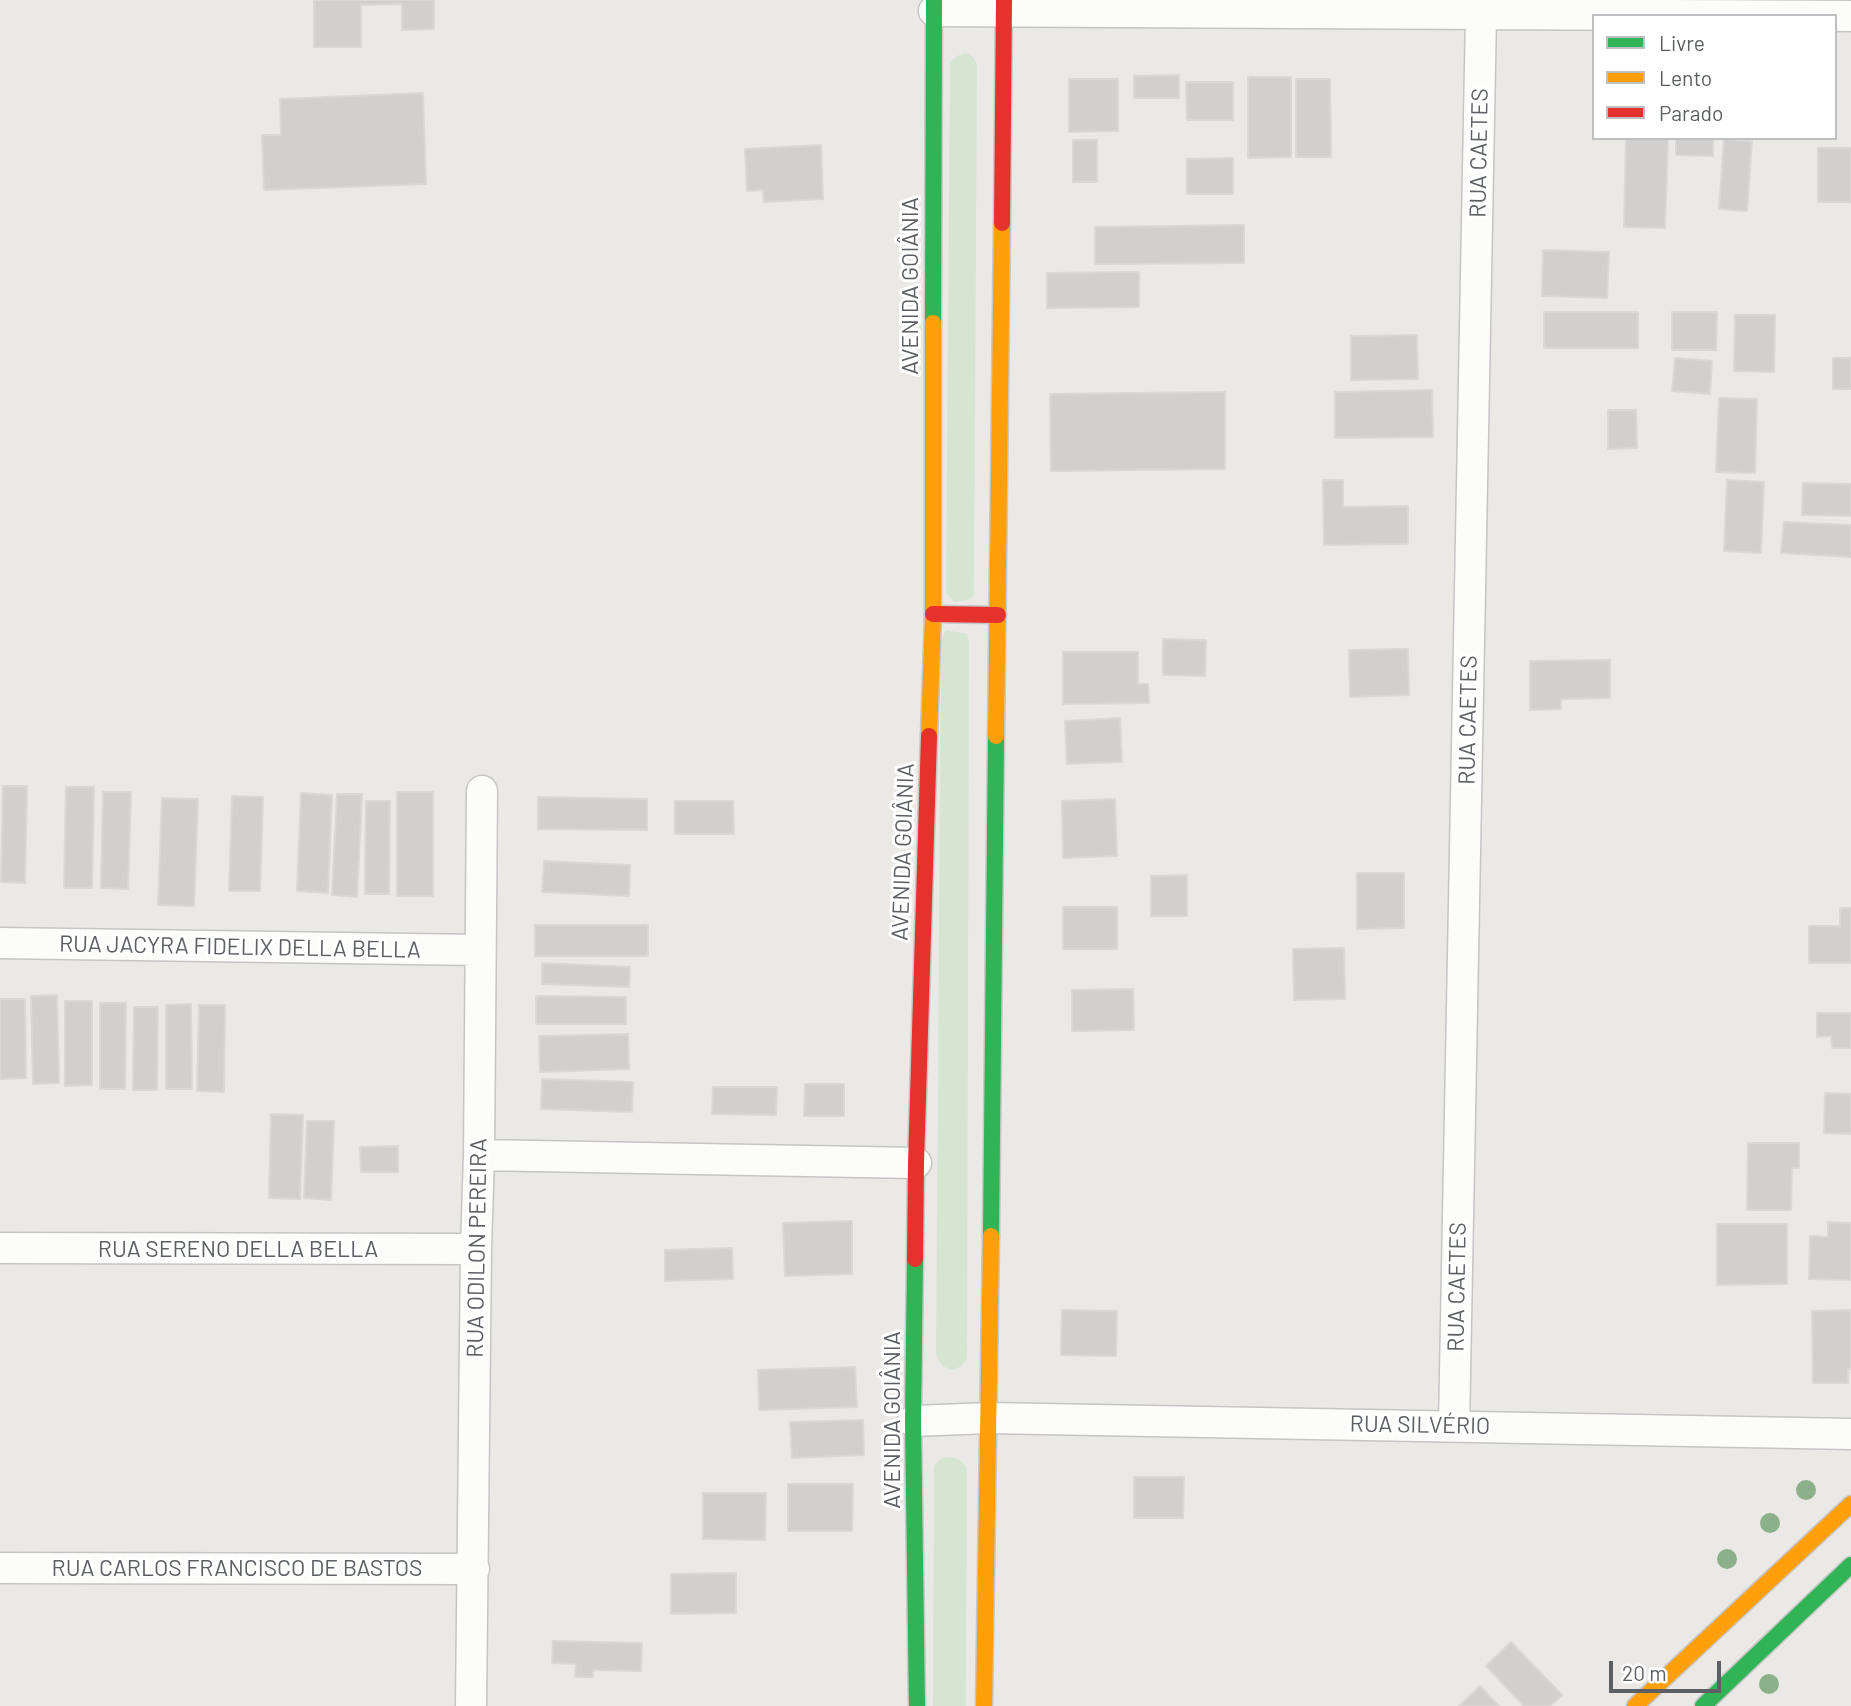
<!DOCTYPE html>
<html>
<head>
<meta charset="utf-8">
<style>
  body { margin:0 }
  #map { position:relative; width:1851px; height:1706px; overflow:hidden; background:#ebe9e6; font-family:Barlow,sans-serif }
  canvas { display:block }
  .legend { position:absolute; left:1592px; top:14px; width:245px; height:126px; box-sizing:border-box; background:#fff; border:2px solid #bebfc1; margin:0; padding:9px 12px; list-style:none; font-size:21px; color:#5c5f63 }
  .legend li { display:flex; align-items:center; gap:14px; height:35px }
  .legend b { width:35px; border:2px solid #bebfc1 }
  .scale { position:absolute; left:1609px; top:1661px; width:112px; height:32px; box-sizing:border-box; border:4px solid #5c5f63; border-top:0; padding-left:9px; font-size:21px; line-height:24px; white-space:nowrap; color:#5c5f63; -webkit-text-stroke:5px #fff; paint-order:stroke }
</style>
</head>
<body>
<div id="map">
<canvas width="1851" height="1706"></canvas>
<ul class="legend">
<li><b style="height:9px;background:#30b455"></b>Livre</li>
<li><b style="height:9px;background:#ff9f0a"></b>Lento</li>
<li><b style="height:9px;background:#e5322d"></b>Parado</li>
</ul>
<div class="scale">20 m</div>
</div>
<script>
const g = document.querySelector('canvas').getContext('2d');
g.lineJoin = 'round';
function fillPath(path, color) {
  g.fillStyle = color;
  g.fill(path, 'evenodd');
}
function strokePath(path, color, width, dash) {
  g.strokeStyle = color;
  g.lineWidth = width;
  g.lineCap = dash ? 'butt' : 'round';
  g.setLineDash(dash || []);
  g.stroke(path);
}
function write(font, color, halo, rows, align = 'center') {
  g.font = font + ' Barlow,sans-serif';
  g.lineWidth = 6;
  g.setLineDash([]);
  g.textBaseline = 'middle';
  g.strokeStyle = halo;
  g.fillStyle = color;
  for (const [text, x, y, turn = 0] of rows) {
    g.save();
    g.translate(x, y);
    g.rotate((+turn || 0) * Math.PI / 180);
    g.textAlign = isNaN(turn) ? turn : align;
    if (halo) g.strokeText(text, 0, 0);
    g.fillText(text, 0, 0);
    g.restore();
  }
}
fillPath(new Path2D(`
  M966,53L973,57L977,64L974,595L969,600L954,602L946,593L950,62L957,56Z
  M946,630L967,634L969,642L967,1359L960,1367L952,1370L942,1366L936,1355L941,640Z
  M946,1457C955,1457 962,1459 967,1468L966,1706H933L934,1466L939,1460Z`), '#d6e5d2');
const building = new Path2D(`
  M314,0H434V29L402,30V4L361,5V47H314Z
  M1179,75V98H1134V76Z
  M1248,77H1291V157L1248,158Z
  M1069,79H1118V131L1069,132Z
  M1296,79H1330L1331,157H1296Z
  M1186,82H1233V120H1187Z
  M423,93L426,184L264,190L262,135H281L280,99Z
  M1626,138H1668L1665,228L1624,227Z
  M1676,138H1713V156L1676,155Z
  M1724,139L1752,141L1747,211L1719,209Z
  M1073,140H1097V182H1073Z
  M821,145L823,199L764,202L763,190L747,191L745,149Z
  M1818,148H1851V202H1818Z
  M1233,158V194H1187V159Z
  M1244,225V263L1095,264V227Z
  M1543,250L1609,252L1607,298L1542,296Z
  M1139,272V307L1047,308V273Z
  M1544,312H1638V348H1544Z
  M1672,312H1717L1716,350H1672Z
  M1735,315H1775L1774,372L1734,371Z
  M1417,335L1418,379L1351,380V336Z
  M1675,358L1712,361L1710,394L1672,391Z
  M1833,358H1851V389H1833Z
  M1432,390L1433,437L1335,438V392Z
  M1225,392V469L1051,471L1050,394Z
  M1719,398L1757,399L1755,473L1716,472Z
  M1608,410H1636L1637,448L1608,449Z
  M1323,480H1343V507L1408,506V544L1324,545Z
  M1727,480L1764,482L1761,553L1724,551Z
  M1803,483L1851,484V516L1802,515Z
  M1784,522L1851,525V557L1781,553Z
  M1163,639L1206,640L1205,676L1163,675Z
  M1408,649L1409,695L1350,697L1349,650Z
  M1063,652H1138V684H1148L1149,703L1063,704Z
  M1610,660V698L1561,699V709L1530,710V661Z
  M1120,718L1122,762L1067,764L1065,721Z
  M3,786H27L25,883L1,882Z
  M66,787H94L92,888H64Z
  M103,792H131L128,889L101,888Z
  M397,792H433V896H397Z
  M301,793L332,795L328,893L297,891Z
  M337,794H362L357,897L332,895Z
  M232,796L263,797L260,891H229Z
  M538,797L647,799V830L538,829Z
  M162,798L198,799L194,906L158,905Z
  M1115,799L1117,856L1063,858L1062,801Z
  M366,801H390L389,894H365Z
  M675,801H733L734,834H675Z
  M544,861L630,865L629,896L542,892Z
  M1357,873H1404V928L1357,929Z
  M1187,875V916H1151V876Z
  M1063,907H1117V949H1063Z
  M1840,908H1851V963H1809V926H1840Z
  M535,925H648V956H535Z
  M1344,948L1345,999L1294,1000L1293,949Z
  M542,963L630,967L629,987L542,984Z
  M1133,989L1134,1030L1072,1031V990Z
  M57,995L59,1083L33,1084L31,996Z
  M536,996L626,997V1024H536Z
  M0,999H25L26,1078L0,1079Z
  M65,1001H92V1085L65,1086Z
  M100,1003H126L125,1089H100Z
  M191,1004L192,1089H166V1005Z
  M199,1005H225L224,1092L197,1091Z
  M134,1007H158L157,1090H133Z
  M1817,1013H1851V1048H1832L1831,1036L1817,1037Z
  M628,1034L629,1069L540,1072L539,1036Z
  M542,1079L633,1082L632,1112L541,1109Z
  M805,1084H844V1116H804Z
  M713,1087H777L776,1115L712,1114Z
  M1825,1093L1851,1094V1134L1824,1133Z
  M271,1114L303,1115L300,1199L269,1198Z
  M307,1121H334L331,1200L304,1198Z
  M1748,1143H1799V1168H1792L1791,1210H1747Z
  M398,1146V1172H361L360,1147Z
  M852,1221V1274L785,1276L783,1223Z
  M1828,1222L1851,1223V1280L1809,1279L1810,1236L1828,1237Z
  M1717,1224H1787V1284L1717,1285Z
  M732,1248L733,1279L665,1281V1250Z
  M1062,1310L1117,1311L1116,1356L1061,1355Z
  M1851,1310V1369H1848V1383H1813L1812,1311Z
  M855,1367L857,1407L759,1410L758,1370Z
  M863,1420L864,1455L792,1458L790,1422Z
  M1134,1477H1184L1183,1518H1134Z
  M788,1484H853L852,1531H788Z
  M703,1493H766L765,1540L703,1539Z
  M736,1573V1613L671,1614V1574Z
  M553,1641L642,1643L641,1671L593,1670V1677H575L576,1664L552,1663Z
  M1511,1642L1562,1695L1550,1706H1524L1486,1666Z
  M1480,1686L1499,1706H1459Z`);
fillPath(building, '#d1d0cf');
strokePath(building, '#dad8d6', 2);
const street = new Path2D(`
  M934,11L1851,16
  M0,943L479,950
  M479,1155L916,1163
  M0,1248L476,1249
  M913,1421L989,1418L1851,1434
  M1454,1426L1481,14
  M0,1568L474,1569
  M471,1706L476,1249L479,1155L482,791`);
const fast = new Path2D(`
  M933,323L934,0
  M991,1236L996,736
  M915,1259L913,1421L917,1706
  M1703,1706L1851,1565`);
const slow = new Path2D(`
  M929,736L933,614V323
  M996,736L1002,223
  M984,1706L991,1236
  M1635,1706L1851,1504`);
const jam = new Path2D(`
  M1002,223L1004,0
  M933,614L998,615
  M915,1259L916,1163L929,736`);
strokePath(street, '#c5c5c6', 33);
strokePath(fast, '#c8c7c7', 19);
strokePath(slow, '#c8c7c7', 19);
strokePath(jam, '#c8c7c7', 19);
strokePath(street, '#fcfcfb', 30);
strokePath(fast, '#30b455', 16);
strokePath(slow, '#ff9f0a', 16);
strokePath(jam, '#e5322d', 16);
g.fillStyle = '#8cb089';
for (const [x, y] of [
  [1806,1490],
  [1770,1523],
  [1727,1559],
  [1769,1684]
]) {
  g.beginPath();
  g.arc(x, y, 10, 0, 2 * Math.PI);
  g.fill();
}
write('23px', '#5c5f63', '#fff', [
  ["RUA CAETES",1479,153,-89],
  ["AVENIDA GOIÂNIA",910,286,-90],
  ["RUA CAETES",1468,720,-89],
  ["AVENIDA GOIÂNIA",903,852,-88],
  ["RUA JACYRA FIDELIX DELLA BELLA",240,947,1],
  ["RUA ODILON PEREIRA",477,1248,-89],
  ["RUA SERENO DELLA BELLA",238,1249],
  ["RUA CAETES",1457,1287,-89],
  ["AVENIDA GOIÂNIA",892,1420,-90],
  ["RUA SILVÉRIO",1420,1425,1],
  ["RUA CARLOS FRANCISCO DE BASTOS",237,1568]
]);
</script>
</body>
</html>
